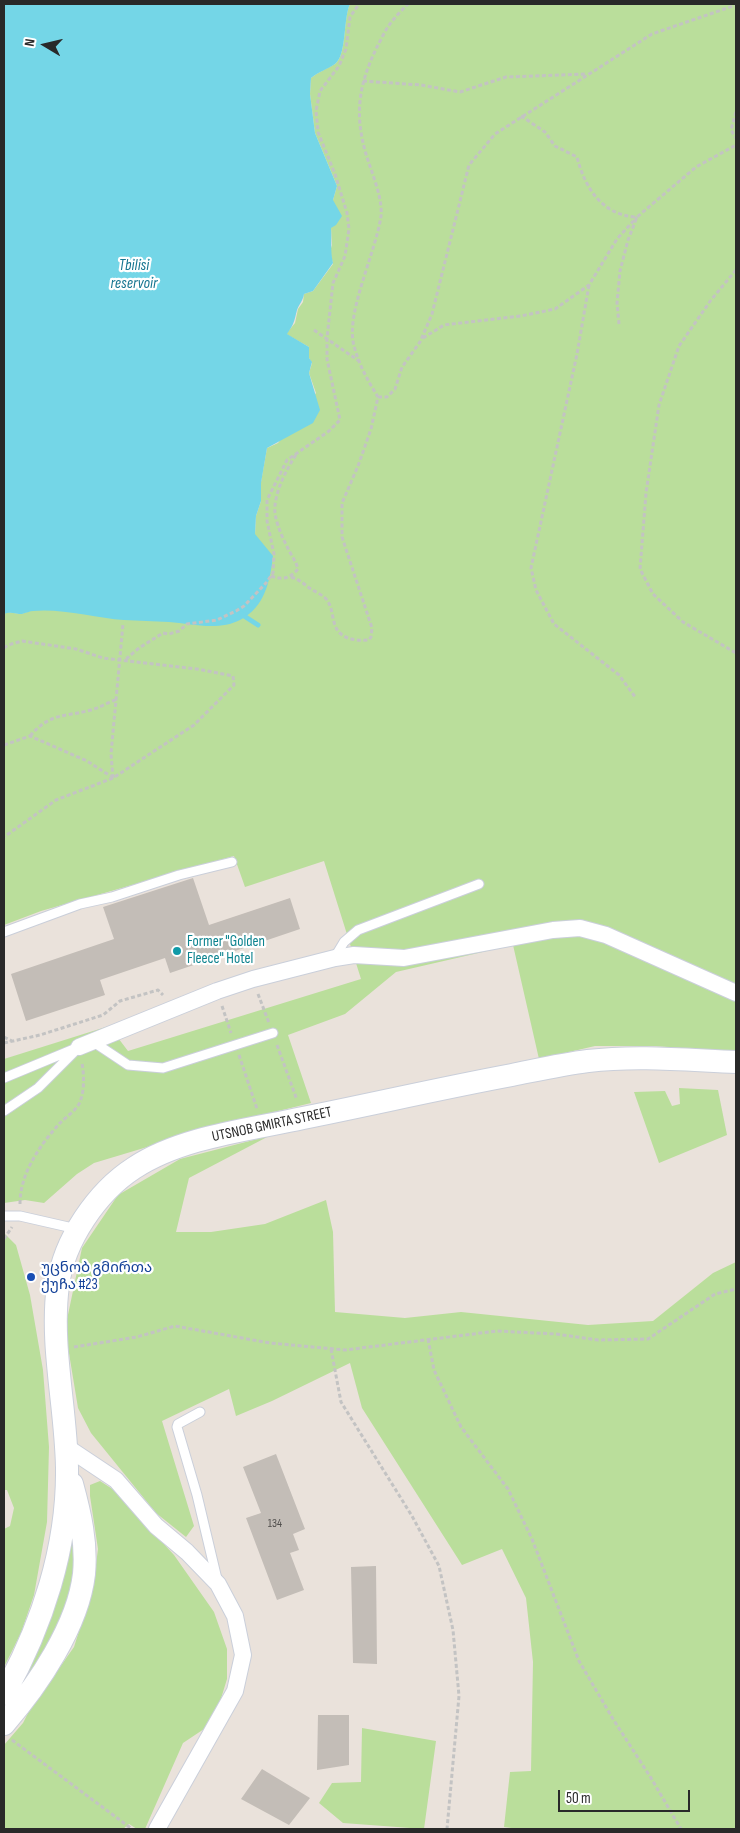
<!DOCTYPE html>
<html>
<head>
<meta charset="utf-8">
<style>
  body { margin:0 }
  #map { position:relative; width:740px; height:1833px; overflow:hidden; background:#eae2db; font-family:"Sofia Sans Condensed",sans-serif }
  canvas { display:block }
  .frame { position:absolute; inset:0; border:5px solid #292929; pointer-events:none }
  .north { position:absolute; left:20px; top:20px; width:50px; height:50px; -webkit-text-stroke:4px #fff; paint-order:stroke; rotate:279deg; font-size:14px; font-weight:700; line-height:20px; text-align:center; color:#292929 }
  .north::after { content:''; display:block; margin:auto; width:18px; height:22px; background:#292929; clip-path:polygon(50% 0,100% 100%,50% 72%,0 100%) }
  .scale { position:absolute; left:558px; top:1790px; width:132px; height:22px; box-sizing:border-box; border:2px solid #292929; border-top:0; padding-left:6px; font-size:15px; line-height:18px; white-space:nowrap; color:#292929; -webkit-text-stroke:4px #fff; paint-order:stroke }
</style>
</head>
<body>
<div id="map">
<canvas width="740" height="1833"></canvas>
<div class="frame"></div>
<div class="north">N</div>
<div class="scale">50 m</div>
</div>
<script>
const g = document.querySelector('canvas').getContext('2d');
g.lineJoin = 'round';
function fillPath(path, color) {
  g.fillStyle = color;
  g.fill(path, 'evenodd');
}
function strokePath(path, color, width, dash) {
  g.strokeStyle = color;
  g.lineWidth = width;
  g.lineCap = dash ? 'butt' : 'round';
  g.setLineDash(dash || []);
  g.stroke(path);
}
function write(font, color, halo, rows, align = 'center') {
  g.font = font + ' "Sofia Sans Condensed","Noto Sans Georgian",sans-serif';
  g.lineWidth = 4.5;
  g.setLineDash([]);
  g.textBaseline = 'middle';
  g.strokeStyle = halo;
  g.fillStyle = color;
  for (const [text, x, y, turn = 0] of rows) {
    g.save();
    g.translate(x, y);
    g.rotate((+turn || 0) * Math.PI / 180);
    g.textAlign = isNaN(turn) ? turn : align;
    if (halo) g.strokeText(text, 0, 0);
    g.fillText(text, 0, 0);
    g.restore();
  }
}
fillPath(new Path2D(`
  M350,4H736V1052L654,1046H595L539,1059L513,945L396,972L345,1014L288,1035L311,1103L217,1126L94,1163L77,1174L44,1203L25,1200L4,1203V1059L109,1026L128,1051L361,979L324,861L245,887L234,856L41,911L4,925V614L7,612L21,614L255,534L256,516L261,501V482L267,448L278,443L316,393L309,373L312,363L309,358V347L286,334L295,323L298,309L303,302L304,294L313,291L333,264L330,251L332,245L331,228L333,200L337,186L315,133L310,94L311,78C318,72 327,69 335,64C347,55 343,18 350,4Z
  M679,1088L718,1090L727,1135L659,1163L634,1092L665,1091L672,1106L680,1104Z
  M269,1136L189,1178L176,1232H211L265,1224L326,1200L333,1232L335,1312L405,1318L461,1312L588,1325L653,1321L713,1273L736,1262V1829H519L504,1827L510,1772L531,1771L533,1662L526,1598L502,1549L462,1565L362,1408L350,1363L272,1401L236,1416L229,1389L162,1421L194,1526L186,1537L156,1513L91,1433L78,1408L65,1329L82,1248L118,1195L180,1159Z
  M4,1233L16,1245L30,1295L43,1370L49,1447L47,1522L34,1595L21,1633L4,1667V1529L10,1526L14,1508L7,1490H4Z
  M100,1481L114,1490L174,1555L214,1612L227,1649V1679L219,1705L210,1725L183,1743L145,1829H137L129,1824L123,1829H4V1745L23,1723L29,1711L74,1647L93,1587L98,1549L90,1496V1485Z
  M72,1513L77,1569L57,1629L23,1686L45,1629Z
  M362,1728L436,1741L424,1829L343,1823L319,1803L332,1783L361,1782Z`), '#bade9b');
fillPath(new Path2D(`
  M4,4H350C343,19 347,55 335,64C328,69 318,72 311,78L310,94L315,133L337,186L333,200L342,216L336,225L331,228C332,241 330,251 333,263L313,291L304,294C303,301 299,304 297,310C294,322 294,324 287,334L309,347V358L312,362L309,373L320,410L313,423L267,448L261,483V501L256,516L255,534L273,556C270,581 265,607 240,620C219,631 192,624 169,622C154,621 139,621 124,620C96,618 60,608 33,611C30,611 26,613 22,614C16,614 10,611 4,614Z`), '#74d6e7');
strokePath(new Path2D(`
  M241,614L258,625`), '#74d6e7', 5);
fillPath(new Path2D(`
  M193,878L209,925L290,898L300,929L170,973L165,958L100,980L105,995L26,1021L11,974L114,939L103,907Z
  M276,1454L305,1529L293,1534L299,1550L290,1553L304,1590L277,1600L246,1518L261,1513L243,1467Z
  M376,1566L377,1664L353,1663L351,1567Z
  M318,1715H349V1765L317,1770Z
  M262,1769L310,1798L289,1825L241,1799Z`), '#c3bdb7');
const service = new Path2D(`
  M4,932L80,904L112,897L179,875L232,862
  M335,957L344,942L358,930L479,884
  M92,1041L128,1065L163,1068L273,1033
  M4,1078L74,1049
  M4,1111L38,1088L79,1047
  M4,1216H20L77,1229
  M200,1412L178,1424L177,1427L197,1495L217,1579`);
const minor = new Path2D(`
  M79,1047L217,991L253,979L335,958L354,955L404,958L553,930L580,928L606,935L736,993
  M65,1446L116,1480L156,1526L187,1552L218,1584L235,1616L243,1655L235,1691L157,1829`);
const secondary = new Path2D(`
  M4,1694C42,1626 68,1547 67,1468C66,1406 50,1346 58,1285C64,1240 97,1192 134,1168C181,1137 248,1130 303,1118C373,1104 442,1088 512,1075C537,1070 563,1064 588,1061C637,1055 687,1060 736,1062
  M4,1724C38,1685 78,1626 84,1574C87,1543 80,1513 72,1484`);
strokePath(service, '#cacfda', 11);
strokePath(minor, '#cacfda', 18);
strokePath(secondary, '#cacfda', 24);
strokePath(new Path2D(`
  M363,81L421,85L460,92L506,77L586,74
  M736,112L731,130L736,138
  M521,116L545,132L555,146L577,157C585,188 602,215 636,217
  M736,270L711,300L679,346L659,405L646,493L640,569L653,594L683,622L736,653
  M589,285L577,354L531,568L536,590L554,624L619,675L636,698
  M619,324L617,303L620,271L628,240L637,217L696,167L736,145
  M314,330L359,361
  M423,338L444,325L521,316L555,309L589,285L617,239L637,217
  M378,397H387L395,389L402,367L420,342L432,314L469,165L495,134L652,34L736,5
  M271,576C283,580 289,579 298,569L296,563C288,549 277,529 275,513C273,496 286,469 296,455
  M291,577C301,580 303,584 311,589C316,592 323,595 327,600C332,607 332,615 334,622C338,639 354,641 369,640L371,637L372,628L342,537V503L358,466L371,429L378,397C368,381 359,365 354,346C345,314 376,252 381,216C383,198 371,171 366,154C354,113 359,84 377,47C381,40 385,30 390,24C395,17 402,10 408,4
  M4,648L8,645L22,641L76,649L103,658L197,669L233,676L234,685L194,725L113,778L56,800L4,837
  M126,659L139,648L163,633L169,634L179,631L187,624L217,620L236,611L244,606L266,583L273,573L274,554L267,521V500L287,460L329,431L340,420L327,359V338L333,283L345,256L349,229L347,213L335,174L318,132L316,111L320,91L339,66L346,49L350,17L359,4
  M30,736C49,714 61,717 87,711C97,709 107,703 117,699
  M4,745L30,736L87,761L112,777
  M113,778L111,754L123,624
  M258,994L269,1023
  M222,1006L231,1033
  M4,1037L12,1041
  M4,1043L40,1035L103,1015L120,1001L158,990L163,995
  M277,1045L297,1100
  M239,1055L257,1109
  M20,1204C20,1173 40,1145 60,1123C66,1117 75,1111 79,1104C85,1091 84,1076 82,1063
  M4,1239L12,1227
  M428,1339L434,1370L461,1427L508,1489L532,1539L579,1661L613,1719L651,1778L681,1829
  M74,1347L137,1337L175,1326L270,1343L345,1350L497,1331L556,1334L598,1340L648,1339L715,1294L736,1289
  M331,1349L341,1402L412,1516L439,1566L453,1630L459,1696L447,1829
  M12,1740L132,1829`), '#c3c3c3', 3, [4, 2.5]);
strokePath(service, '#fff', 9);
strokePath(minor, '#fff', 16);
strokePath(secondary, '#fff', 22);
for (const [x, y, r, color] of [
  [177,951,5,"#0f9aa8"],
  [31,1277,5,"#1a4fb4"]
]) {
  const dot = new Path2D();
  dot.arc(x, y, r, 0, 2 * Math.PI);
  g.fillStyle = color;
  g.fill(dot);
  strokePath(dot, '#fff', 2);
}
write('12px', '#504e4c', null, [
  ["134",275,1524]
]);
write('15px', '#0d838f', '#fff', [
  ["Former \"Golden",187,942],
  ["Fleece\" Hotel",187,959]
], 'left');
write('15px', '#292929', '#fff', [
  ["UTSNOB GMIRTA STREET",272,1125,-12]
]);
write('15px', '#164399', '#fff', [
  ["უცნობ გმირთა",41,1268],
  ["ქუჩა #23",41,1285]
], 'left');
write('italic 16px', '#157590', '#fff', [
  ["Tbilisi",134,266],
  ["reservoir",134,284]
]);
</script>
</body>
</html>
